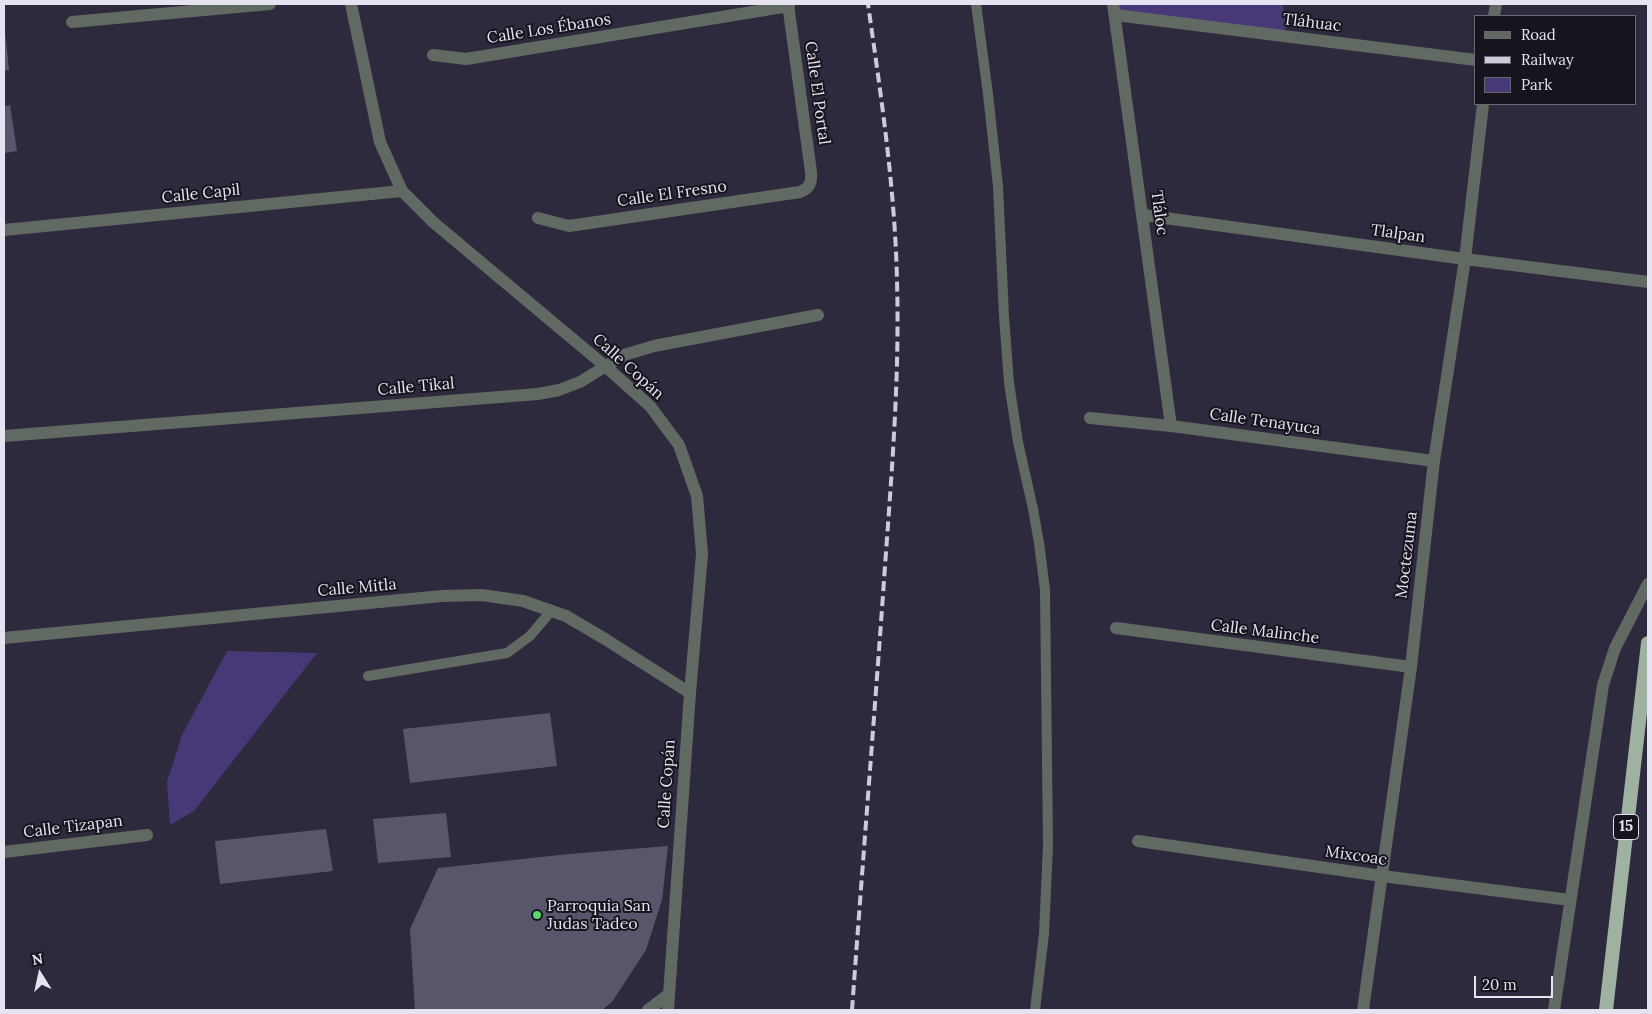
<!DOCTYPE html>
<html>
<head>
<meta charset="utf-8">
<style>
  body { margin:0 }
  #map { position:relative; width:1652px; height:1014px; overflow:hidden; background:#2e2a3d; font-family:Lora,serif }
  canvas { display:block }
  .frame { position:absolute; inset:0; border:5px solid #e5e3ef; pointer-events:none }
  .legend { position:absolute; left:1474px; top:15px; width:162px; height:90px; box-sizing:border-box; background:#16141d; border:1px solid #696771; margin:0; padding:6px 9px; list-style:none; font-size:15px; color:#e5e3ef }
  .legend li { display:flex; align-items:center; gap:10px; height:25px }
  .legend b { width:25px; border:1px solid #696771 }
  .north { position:absolute; left:15px; top:949px; width:50px; height:50px; -webkit-text-stroke:4px #16141d; paint-order:stroke; rotate:350deg; font-size:14px; font-weight:700; line-height:20px; text-align:center; color:#e5e3ef }
  .north::after { content:''; display:block; margin:auto; width:18px; height:22px; background:#e5e3ef; clip-path:polygon(50% 0,100% 100%,50% 72%,0 100%) }
  .scale { position:absolute; left:1474px; top:976px; width:79px; height:22px; box-sizing:border-box; border:2px solid #e5e3ef; border-top:0; padding-left:6px; font-size:15px; line-height:18px; white-space:nowrap; color:#e5e3ef; -webkit-text-stroke:4px #16141d; paint-order:stroke }
</style>
</head>
<body>
<div id="map">
<canvas width="1652" height="1014"></canvas>
<div class="frame"></div>
<ul class="legend">
<li><b style="height:6px;background:#616a62"></b>Road</li>
<li><b style="height:6px;background:#cdcbd8"></b>Railway</li>
<li><b style="height:14px;background:#493877"></b>Park</li>
</ul>
<div class="north">N</div>
<div class="scale">20 m</div>
</div>
<script>
const g = document.querySelector('canvas').getContext('2d');
g.lineJoin = 'round';
function fillPath(path, color) {
  g.fillStyle = color;
  g.fill(path, 'evenodd');
}
function strokePath(path, color, width, dash) {
  g.strokeStyle = color;
  g.lineWidth = width;
  g.lineCap = dash ? 'butt' : 'round';
  g.setLineDash(dash || []);
  g.stroke(path);
}
function write(font, color, halo, rows, align = 'center') {
  g.font = font + ' Lora,serif';
  g.lineWidth = 4;
  g.setLineDash([]);
  g.textBaseline = 'middle';
  g.strokeStyle = halo;
  g.fillStyle = color;
  for (const [text, x, y, turn = 0] of rows) {
    g.save();
    g.translate(x, y);
    g.rotate((+turn || 0) * Math.PI / 180);
    g.textAlign = isNaN(turn) ? turn : align;
    if (halo) g.strokeText(text, 0, 0);
    g.fillText(text, 0, 0);
    g.restore();
  }
}
fillPath(new Path2D(`
  M1113,4H1283L1286,36L1115,15Z
  M227,651L317,653L194,811L170,825L167,782L182,735Z`), '#493877');
fillPath(new Path2D(`
  M4,31H5L9,70L4,71Z
  M10,105L17,151L4,153V106Z
  M550,713L557,766L410,783L403,729Z
  M446,813L451,857L378,863L373,819Z
  M326,829L333,871L220,884L215,841Z
  M668,846L662,900L646,950L612,1002L602,1010H415L410,929L438,868L569,854Z`), '#59556a');
strokePath(new Path2D(`
  M976,4L988,94L998,186L1004,316L1009,383L1018,442L1033,509L1039,543L1045,590L1048,845L1044,934L1035,1010
  M368,676L507,653L530,636L551,611`), '#616a62', 10);
strokePath(new Path2D(`
  M351,4L380,142L402,191L433,222L605,366L650,406L679,445L697,496L702,554L690,693L668,1010
  M1113,4L1171,426
  M1115,15L1476,60
  M1494,16L1496,4
  M72,22L270,4
  M433,55L466,59L789,6
  M1143,215L1465,259L1648,282
  M538,218L569,226L800,192C810,188 812,182 811,172L788,4
  M4,230L402,191
  M1090,418L1171,426L1434,461
  M4,436L538,394L559,390L580,382L624,355L654,346L818,315
  M1116,628L1411,667
  M4,638L442,596L482,595L523,601L566,616L605,639L690,693
  M1138,841L1382,876L1570,900
  M4,852L147,835
  M648,1010L669,994
  M1363,1010L1411,667L1434,461L1465,259L1483,104
  M1554,1010L1603,685L1615,648L1648,584`), '#616a62', 12);
strokePath(new Path2D(`
  M1606,1010L1648,643`), '#9fb1a0', 14);
strokePath(new Path2D(`
  M852,1010C862,872 873,734 883,595C890,491 900,386 897,281C895,188 881,96 868,4`), '#cdcbd8', 4, [10, 5]);
for (const [x, y, r, color] of [
  [537,915,5,"#5ad56f"]
]) {
  const dot = new Path2D();
  dot.arc(x, y, r, 0, 2 * Math.PI);
  g.fillStyle = color;
  g.fill(dot);
  strokePath(dot, '#16141d', 2);
}
for (const [x, y, w] of [
  [1626,827,25]
]) {
  const box = new Path2D();
  box.roundRect(x - w / 2, y - 12.5, w, 25, 4);
  g.fillStyle = '#16141d';
  g.fill(box);
  strokePath(box, '#e5e3ef', 1);
}
write('bold 15px', '#e5e3ef', null, [
  ["15",1626,827]
]);
write('16px', '#e5e3ef', '#16141d', [
  ["Tláhuac",1312,23,7],
  ["Calle Los Ébanos",549,29,-9],
  ["Calle El Portal",817,93,82],
  ["Calle Capil",201,194,-6],
  ["Calle El Fresno",672,194,-8],
  ["Tláloc",1159,213,82],
  ["Tlalpan",1398,234,8],
  ["Calle Copán",628,367,42],
  ["Calle Tikal",416,387,-5],
  ["Calle Tenayuca",1265,422,8],
  ["Moctezuma",1407,555,-83],
  ["Calle Mitla",357,588,-5],
  ["Calle Malinche",1265,632,7],
  ["Calle Copán",667,784,-86],
  ["Calle Tizapan",73,827,-7],
  ["Mixcoac",1356,856,8]
]);
write('16px', '#e5e3ef', '#16141d', [
  ["Parroquia San",547,906],
  ["Judas Tadeo",547,924]
], 'left');
</script>
</body>
</html>
